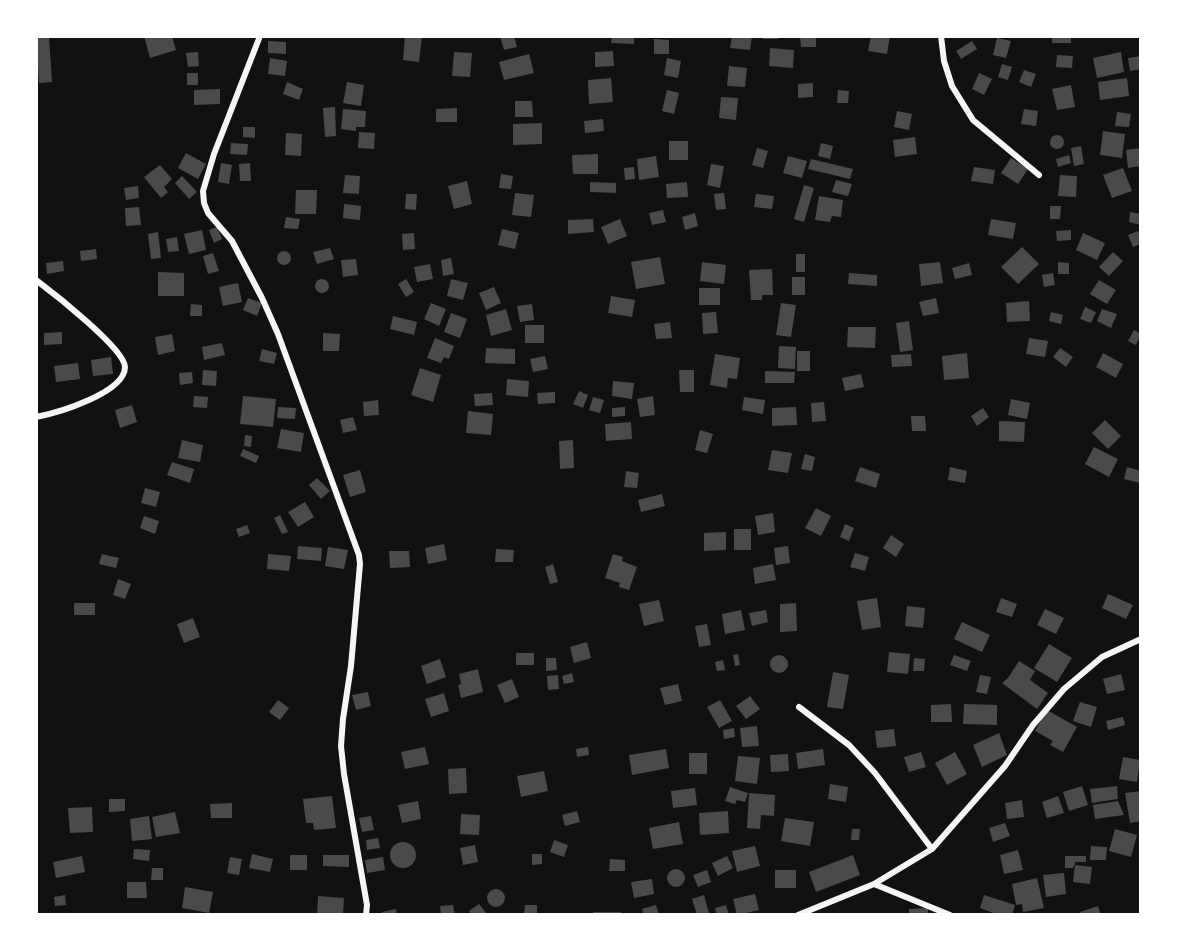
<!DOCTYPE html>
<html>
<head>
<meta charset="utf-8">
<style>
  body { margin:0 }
  #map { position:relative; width:1177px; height:951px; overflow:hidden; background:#111; font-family:"PT Sans",sans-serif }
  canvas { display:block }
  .frame { position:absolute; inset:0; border:38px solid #fff; pointer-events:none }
</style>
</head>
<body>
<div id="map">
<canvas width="1177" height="951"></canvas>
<div class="frame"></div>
</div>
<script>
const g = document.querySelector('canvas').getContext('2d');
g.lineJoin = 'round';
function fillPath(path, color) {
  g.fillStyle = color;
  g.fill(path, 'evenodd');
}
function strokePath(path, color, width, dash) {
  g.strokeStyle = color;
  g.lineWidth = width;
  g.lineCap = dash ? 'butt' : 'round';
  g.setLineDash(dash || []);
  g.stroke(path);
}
fillPath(new Path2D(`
  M36,36H49L52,82L39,83Z
  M144,36H172L176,50L150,58Z
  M405,36L422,37L419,62L403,60Z
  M500,36H514L517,47L504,50Z
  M612,36H634V44L611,43Z
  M732,36H752L750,50L730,48Z
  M762,36H777L778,39H762Z
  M800,36H816V47H801Z
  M871,36H890L887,54L868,51Z
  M1052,36H1071V43H1052Z
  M997,38L1011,41L1006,58L993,55Z
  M654,39L669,40V54H654Z
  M268,41L286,42V54L268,53Z
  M972,41L977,49L961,59L956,51Z
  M770,48L794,50L793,68L769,66Z
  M613,51L614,66L595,67V52Z
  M198,52L199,66L188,67L186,53Z
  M454,52L472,53L470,77L452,76Z
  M1121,52L1124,72L1097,78L1093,58Z
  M529,54L534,73L504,80L499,62Z
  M1057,55L1073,56L1072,68L1056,67Z
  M1141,56V69L1130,71L1128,58Z
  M270,58L287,61L285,76L268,74Z
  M667,58L681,61L678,78L664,75Z
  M1002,64L1012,67L1008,80L998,77Z
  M729,66L747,68L745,87L727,86Z
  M1024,70L1036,74L1031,87L1019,82Z
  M187,73H198V85H187Z
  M979,73L992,79L984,95L972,89Z
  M611,78L613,102L589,104L588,80Z
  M1127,78L1129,96L1100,100L1098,82Z
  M287,82L303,89L299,100L283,94Z
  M347,82L364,85L361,106L343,103Z
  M813,83V97L798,98V84Z
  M1071,85L1075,107L1057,110L1052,89Z
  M220,89V104L194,105V90Z
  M667,90L679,93L674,114L662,111Z
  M838,90L849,91L848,103H837Z
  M721,97L738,98L736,120L719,118Z
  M515,101H532L533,117H515Z
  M335,107L336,136L325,137L323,108Z
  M457,108V122H436V109Z
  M343,109L366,111L365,127H356V131L341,129Z
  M1024,109L1038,111L1036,126L1021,124Z
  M897,111L912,114L909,130L894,127Z
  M1117,112L1131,114L1129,127L1115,126Z
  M603,119L604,131L585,133L584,121Z
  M542,123V144L513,145V124Z
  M243,127H255V138L243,137Z
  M1103,131L1125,134L1122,158L1100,155Z
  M359,132L375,133L374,149L358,148Z
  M286,133L302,134L301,156L285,155Z
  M1050 142a7 7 0 1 1 14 0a7 7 0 1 1-14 0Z
  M915,137L917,154L895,157L893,140Z
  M669,141H688V160H669Z
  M231,143L248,144L247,155L230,154Z
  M821,143L833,146L830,159L818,156Z
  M1081,146L1084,164L1074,166L1071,148Z
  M757,148L768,151L763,168L752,165Z
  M1141,148V166L1128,168L1126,150Z
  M186,153L206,164L198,179L178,168Z
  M598,154V174H573L572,155Z
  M1069,155L1071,163L1058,167L1056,159Z
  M656,156L659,177L639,180L637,159Z
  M788,156L807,161L802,178L783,173Z
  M1011,158L1028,169L1018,184L1001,173Z
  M811,159L853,169L850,179L808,169Z
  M221,163L232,165L229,184L218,182Z
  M250,163L251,181H240L239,164Z
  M711,164L724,166L720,188L707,185Z
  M160,165L172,179L164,187L168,192L161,198L144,177Z
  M634,167L635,179L625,180L624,168Z
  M974,167L995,170L993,184L971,181Z
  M1123,168L1132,191L1112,198L1103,175Z
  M501,174L513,176L511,189L499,188Z
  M345,175L360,176L359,194L343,193Z
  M1060,175L1077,176L1076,197L1058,196Z
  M182,176L197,192L189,199L175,183Z
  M836,180L852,184L848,196L832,192Z
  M467,181L472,204L454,209L448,186Z
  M590,182L616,183V193L590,192Z
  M687,182L688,197L667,198L666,184Z
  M804,185L814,188L804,222L794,219Z
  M138,186L139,198L126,200L124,188Z
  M296,190H317L316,214H295Z
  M515,193L534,195L531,217L512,215Z
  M724,193L726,209L716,210L714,194Z
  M406,194H417L416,210L405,209Z
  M756,194L774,196L772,209L754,207Z
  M819,196L843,200L841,217L832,216L830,222L815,220Z
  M344,204L361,206L360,220L343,218Z
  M1050,206H1061L1060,219H1050Z
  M139,207L141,225L126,226L125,208Z
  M663,210L666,222L652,225L649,213Z
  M1130,212L1141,214V225L1129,222Z
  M695,213L698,226L685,230L682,217Z
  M286,217L300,219L298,229L284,228Z
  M593,219L594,232L568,234V220Z
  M620,219L627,236L608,244L601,227Z
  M991,219L1016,223L1013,239L988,235Z
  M217,227L222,239L214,243L209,230Z
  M502,229L519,233L515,249L498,245Z
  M202,230L206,250L189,254L184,234Z
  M1071,230V240L1057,241L1056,231Z
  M1138,231L1141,238V244L1133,247L1128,235Z
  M158,232L161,258L151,259L148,234Z
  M414,233L415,249L403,250L402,234Z
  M1083,233L1105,243L1097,260L1076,250Z
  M177,237L179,251L168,252L166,239Z
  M1022,247L1039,264L1018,284L1001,267Z
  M330,248L334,259L317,264L313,252Z
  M96,249L97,259L81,261L80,251Z
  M277 258a7 7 0 1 1 14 0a7 7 0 1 1-14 0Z
  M1113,252L1123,261L1109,276L1099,267Z
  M213,253L219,271L208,274L203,256Z
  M796,254H805V272H796Z
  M660,257L665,284L636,289L631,262Z
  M451,258L454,274L443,276L441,260Z
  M356,259L358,275L343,277L341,260Z
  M63,261L64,271L47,274L46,263Z
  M702,262L726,265L724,284L700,281Z
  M940,262L943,283L921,286L919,264Z
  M1058,262L1069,263V274H1058Z
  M969,263L972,275L955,279L952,268Z
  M430,264L433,279L417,282L414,267Z
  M772,269L773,295H762V300H751L749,270Z
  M158,272L184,273V296H158Z
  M849,273L877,275V286L848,284Z
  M1053,273L1055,285L1044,287L1042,275Z
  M792,277H805V295H792Z
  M315 286a7 7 0 1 1 14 0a7 7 0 1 1-14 0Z
  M406,279L414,292L406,297L398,284Z
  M451,279L468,283L463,300L447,296Z
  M1099,280L1116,290L1107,304L1090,294Z
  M238,283L242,302L223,306L219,287Z
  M494,287L501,303L486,310L479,293Z
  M699,288H720V305H699Z
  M611,296L635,300L632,317L608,313Z
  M248,298L262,303L257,316L243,310Z
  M936,298L939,313L923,316L919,302Z
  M1029,301L1030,321L1007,322L1006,303Z
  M431,303L446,309L439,326L424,319Z
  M781,303L796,305L791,337L776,335Z
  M191,304L202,305V316H190Z
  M532,304L534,320L520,322L517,306Z
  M1085,307L1096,312L1091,323L1080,319Z
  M506,309L512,330L491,336L486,315Z
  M1102,309L1117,314L1111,328L1097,321Z
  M716,312L718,333L703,334L702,313Z
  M1051,312L1063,315L1061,324L1049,321Z
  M451,313L467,319L460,338L444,332Z
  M393,316L417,322L414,335L390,329Z
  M909,321L913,350L900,352L896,323Z
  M670,322L672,338L656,339L654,324Z
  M525,325H544V343H525Z
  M848,327H876L875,348L847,347Z
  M1134,330L1141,334L1136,345L1128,341Z
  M62,332V344L44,345V333Z
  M323,333L340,334L339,351H323Z
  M172,334L175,351L158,355L155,337Z
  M435,338L454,346L449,359L444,357L441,363L427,358Z
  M1029,338L1048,341L1045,357L1026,354Z
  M222,343L225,355L204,360L202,347Z
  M779,346L796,347L795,369L778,368Z
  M486,348L515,349V364L485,363Z
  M1060,348L1073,357L1066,367L1053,357Z
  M262,349L277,353L274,364L259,361Z
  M797,351H810V371H797Z
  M967,353L969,378L944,380L942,356Z
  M1103,353L1123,364L1116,378L1096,367Z
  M715,354L740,358L737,379L728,378L727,388L710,385Z
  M911,354L912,366L892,367L891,355Z
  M545,356L548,369L533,372L530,359Z
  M111,357L113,374L93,376L91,360Z
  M78,363L80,379L56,382L54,366Z
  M420,368L441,375L433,402L411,395Z
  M203,370L217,371L216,386L202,385Z
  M679,370H694V392H680Z
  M765,371L795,372L794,383H765Z
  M192,372L193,383L180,385L179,373Z
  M861,374L864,387L845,391L842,378Z
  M507,379L529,381L528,397L506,395Z
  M613,381L634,383L632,399L612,396Z
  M579,391L588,395L583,408L573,404Z
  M555,392V403L538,404L537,393Z
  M492,393L493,405L475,406L474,394Z
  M194,396L208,397L207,408L193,407Z
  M243,396L276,399L273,427L240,424Z
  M653,396L655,415L640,417L637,399Z
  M593,397L604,400L600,413L589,410Z
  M744,397L765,400L763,414L742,410Z
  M1011,399L1030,403L1027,419L1008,415Z
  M378,400L379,415L364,416L363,402Z
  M824,402L826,421L812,422L811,403Z
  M132,405L137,422L120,428L115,410Z
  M278,407L296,408L295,419L277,418Z
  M625,407V416L612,417V408Z
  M796,407L797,425L772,426V408Z
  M983,408L989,417L977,426L971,416Z
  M468,411L493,414L491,435L466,433Z
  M911,416H925L926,431H912Z
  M353,417L357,430L343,433L340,420Z
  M1105,420L1121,436L1108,449L1092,433Z
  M999,421L1025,422L1024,442L999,441Z
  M631,422L632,439L606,441L605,424Z
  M281,429L304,433L301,452L277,448Z
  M700,430L713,434L707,453L695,450Z
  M245,435L252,436L251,447L244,446Z
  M182,440L203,445L200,462L178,458Z
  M573,440L574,468L560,469L559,441Z
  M1094,447L1118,459L1109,477L1085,464Z
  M243,449L259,456L256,463L240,456Z
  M772,450L792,453L788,473L768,470Z
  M805,454L815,457L812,471L801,469Z
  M172,462L194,469L190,483L167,475Z
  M860,467L880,474L876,488L855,481Z
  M950,467L967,471L965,483L948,480Z
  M1127,467L1141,471L1140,483L1124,479Z
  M360,470L366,492L350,497L343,475Z
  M626,471L639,473L637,488L624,487Z
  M317,478L330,491L321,499L309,485Z
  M145,488L160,492L156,507L141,503Z
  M662,494L665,506L641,512L638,500Z
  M305,502L314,517L298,527L288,512Z
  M816,508L831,516L821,536L805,528Z
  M773,513L775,532L758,535L755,516Z
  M280,515L288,532L282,534L274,518Z
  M144,516L159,521L155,534L140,528Z
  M845,524L854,528L849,541L840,537Z
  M247,525L250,533L239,537L236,529Z
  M734,529H751V550H734Z
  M726,532V550L704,551V533Z
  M891,535L904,544L896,557L883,548Z
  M444,544L447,560L428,564L425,548Z
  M298,546L322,548L321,561L297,559Z
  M788,546L790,563L776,565L774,548Z
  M328,547L348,550L344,569L325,566Z
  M496,549L514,550L513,562H495Z
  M389,551H409L410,567L390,568Z
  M855,553L869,557L865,571L850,567Z
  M102,554L119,558L116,568L99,564Z
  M268,554L291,556L289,571L267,569Z
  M613,554L623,557L622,561L637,567L629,590L619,587L620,583L605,578Z
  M553,564L558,582L550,584L545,567Z
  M773,564L776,580L755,584L753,568Z
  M118,579L131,584L125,599L113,595Z
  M1108,594L1133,605L1126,619L1102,608Z
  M877,598L881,627L862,630L857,601Z
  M1001,598L1017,604L1012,617L996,612Z
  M659,600L664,621L644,626L639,604Z
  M74,603H95V615H74Z
  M796,603L797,631L780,632V604Z
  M907,606L925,608L923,628L905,626Z
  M1045,609L1064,618L1056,634L1037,625Z
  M741,610L745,630L725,634L722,614Z
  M766,610L768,622L752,626L749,613Z
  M193,618L200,637L184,643L177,624Z
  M962,622L990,635L982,652L954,639Z
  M707,624L711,645L699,647L695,626Z
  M587,642L591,658L574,663L570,647Z
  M1049,644L1072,658L1057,682L1034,668Z
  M889,652L910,654L908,674L887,672Z
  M516,653H534V665H516Z
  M738,654L740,665L735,666L733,655Z
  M770 664a9 9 0 1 1 18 0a9 9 0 1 1-18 0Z
  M954,655L971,661L967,671L950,665Z
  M546,658H556L557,670L546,671Z
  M914,658L925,659L924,671H913Z
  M440,659L446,677L427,684L421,666Z
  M723,660L725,670L717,671L715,662Z
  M1019,661L1035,671L1030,680L1048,693L1037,709L1002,683L1008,678Z
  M478,669L483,692L461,698L458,685L461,684L459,674Z
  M833,672L849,675L843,709L827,707Z
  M572,673L574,682L564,684L562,676Z
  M1121,674L1125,690L1107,694L1103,679Z
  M558,675L559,689L548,690L547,676Z
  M980,675L991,677L987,694L976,692Z
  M512,679L519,697L505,703L497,685Z
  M678,684L682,701L665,705L660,688Z
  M368,692L371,706L356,710L352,695Z
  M444,693L449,711L431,717L425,699Z
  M750,696L760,709L746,719L736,706Z
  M278,700L289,708L280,720L269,712Z
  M720,700L732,721L719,728L707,707Z
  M1080,702L1097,707L1091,727L1073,721Z
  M951,704L952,722H931V705Z
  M964,704L997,705V725L963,724Z
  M1047,710L1077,727L1063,752L1050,745L1053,741L1035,731Z
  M1123,717L1125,725L1108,730L1106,721Z
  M757,726L759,746L742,747L740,728Z
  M734,728L735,737L724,739L723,730Z
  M894,729L896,746L877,748L875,731Z
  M999,733L1007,755L982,767L973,745Z
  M425,747L429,764L405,769L401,752Z
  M588,747L589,755L577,757L576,749Z
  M666,749L669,768L632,775L629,755Z
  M823,749L825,765L798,769L796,753Z
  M921,752L926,767L909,772L904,757Z
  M955,752L967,774L947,785L935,763Z
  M689,753H707V774H689Z
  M788,754L789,771L771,772L770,755Z
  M738,756L760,758L757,784L735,781Z
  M1123,757L1140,760L1137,782L1119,779Z
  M466,768L467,793L449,794L448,769Z
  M544,771L548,791L521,797L517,776Z
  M830,784L848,787L846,802L828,799Z
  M1082,786L1088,805L1069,811L1063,792Z
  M1117,786L1118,799L1092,803L1090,789Z
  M730,787L748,793L745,802L737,800L735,804L725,801Z
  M695,788L697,805L673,808L671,791Z
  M1141,791V821L1130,823L1125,793Z
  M749,793L775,795L774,816L761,815L760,829L747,828Z
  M332,796L336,828L314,830L313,823H306L303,799Z
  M1058,796L1064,813L1047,818L1042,802Z
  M109,799H125V811L109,812Z
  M1022,800L1024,817L1007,819L1005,803Z
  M418,801L421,819L402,823L398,805Z
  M1118,801L1124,815L1095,819L1093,805Z
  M232,803V818H211L210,804Z
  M92,807L93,832L70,833L68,808Z
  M577,811L580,822L565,826L562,815Z
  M728,811L729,833L700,835L699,813Z
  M175,812L180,833L156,837L152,817Z
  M461,814L480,815L479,835L460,834Z
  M149,816L152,839L132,841L130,819Z
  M371,816L374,830L362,832L359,818Z
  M785,818L814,822L810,846L781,841Z
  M679,822L683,844L653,849L649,828Z
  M1005,823L1010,836L993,842L989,828Z
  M852,829H860L859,840H851Z
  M1115,829L1137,835L1131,857L1109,851Z
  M378,838L380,848L367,850L366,840Z
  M554,840L568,845L564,857L550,852Z
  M390 855a13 13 0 1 1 26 0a13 13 0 1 1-26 0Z
  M475,845L478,862L463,865L460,848Z
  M755,846L760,866L737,872L732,851Z
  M1091,846L1107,847L1106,860H1090Z
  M134,849L150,850L149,861L133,859Z
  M1018,850L1023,870L1004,874L1000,855Z
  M252,854L273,859L270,872L249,868Z
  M532,854H542V864L532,865Z
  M290,855H307V870H290Z
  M323,855H349V867L323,866Z
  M853,855L860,875L816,892L809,872Z
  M82,856L85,872L56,878L53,862Z
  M727,856L733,868L718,876L712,863Z
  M1065,856H1086V862H1075L1076,861L1073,868H1065Z
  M230,857L242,859L239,875L227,873Z
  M383,857L385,870L367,873L365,860Z
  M610,859L625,860V871H609Z
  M1075,865L1092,867L1090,884L1073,882Z
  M152,868H163V880H151Z
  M667 878a9 9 0 1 1 18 0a9 9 0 1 1-18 0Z
  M707,870L711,882L698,887L693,875Z
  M775,870H796V888H775Z
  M1064,873L1066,894L1046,897L1043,875Z
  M1037,878L1044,908L1023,912L1022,904L1016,905L1012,884Z
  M652,879L654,894L634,898L631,882Z
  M127,882H146L147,898H127Z
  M185,887L213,892L209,913L182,908Z
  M487 898a9 9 0 1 1 18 0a9 9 0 1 1-18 0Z
  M755,894L759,910L737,915L733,899Z
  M65,895L66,905L55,906L54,897Z
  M704,895L709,913L697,915L692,899Z
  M984,895L1015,905L1012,915H999L980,908Z
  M318,896L344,898L343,915H317Z
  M479,904L487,914L472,915L469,911Z
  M453,905L455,915H441L440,906Z
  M525,905H537V915H524Z
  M656,905L659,915H644L642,909Z
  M726,905L729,915H717L715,908Z
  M1098,906L1101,915H1080V912Z
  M928,908V915H909V909Z
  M396,909L397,915H383L382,912Z
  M593,912H621V915H593Z`), '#4a4a4a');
strokePath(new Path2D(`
  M260,36L214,154L203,191L204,203L208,213L232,241L262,298L278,334L359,555L360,564L351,666L343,719L341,746L344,774L367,905L366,915
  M941,36L944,61L952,86L973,120L1039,175
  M36,280C52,292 125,349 125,367C125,393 57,413 36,417
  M799,707L849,745L875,773L932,849
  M874,884L932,849L1005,766L1033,725L1064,689L1102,657L1141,639
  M798,915L874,884L950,915`), '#f5f5f5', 6);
</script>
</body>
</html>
